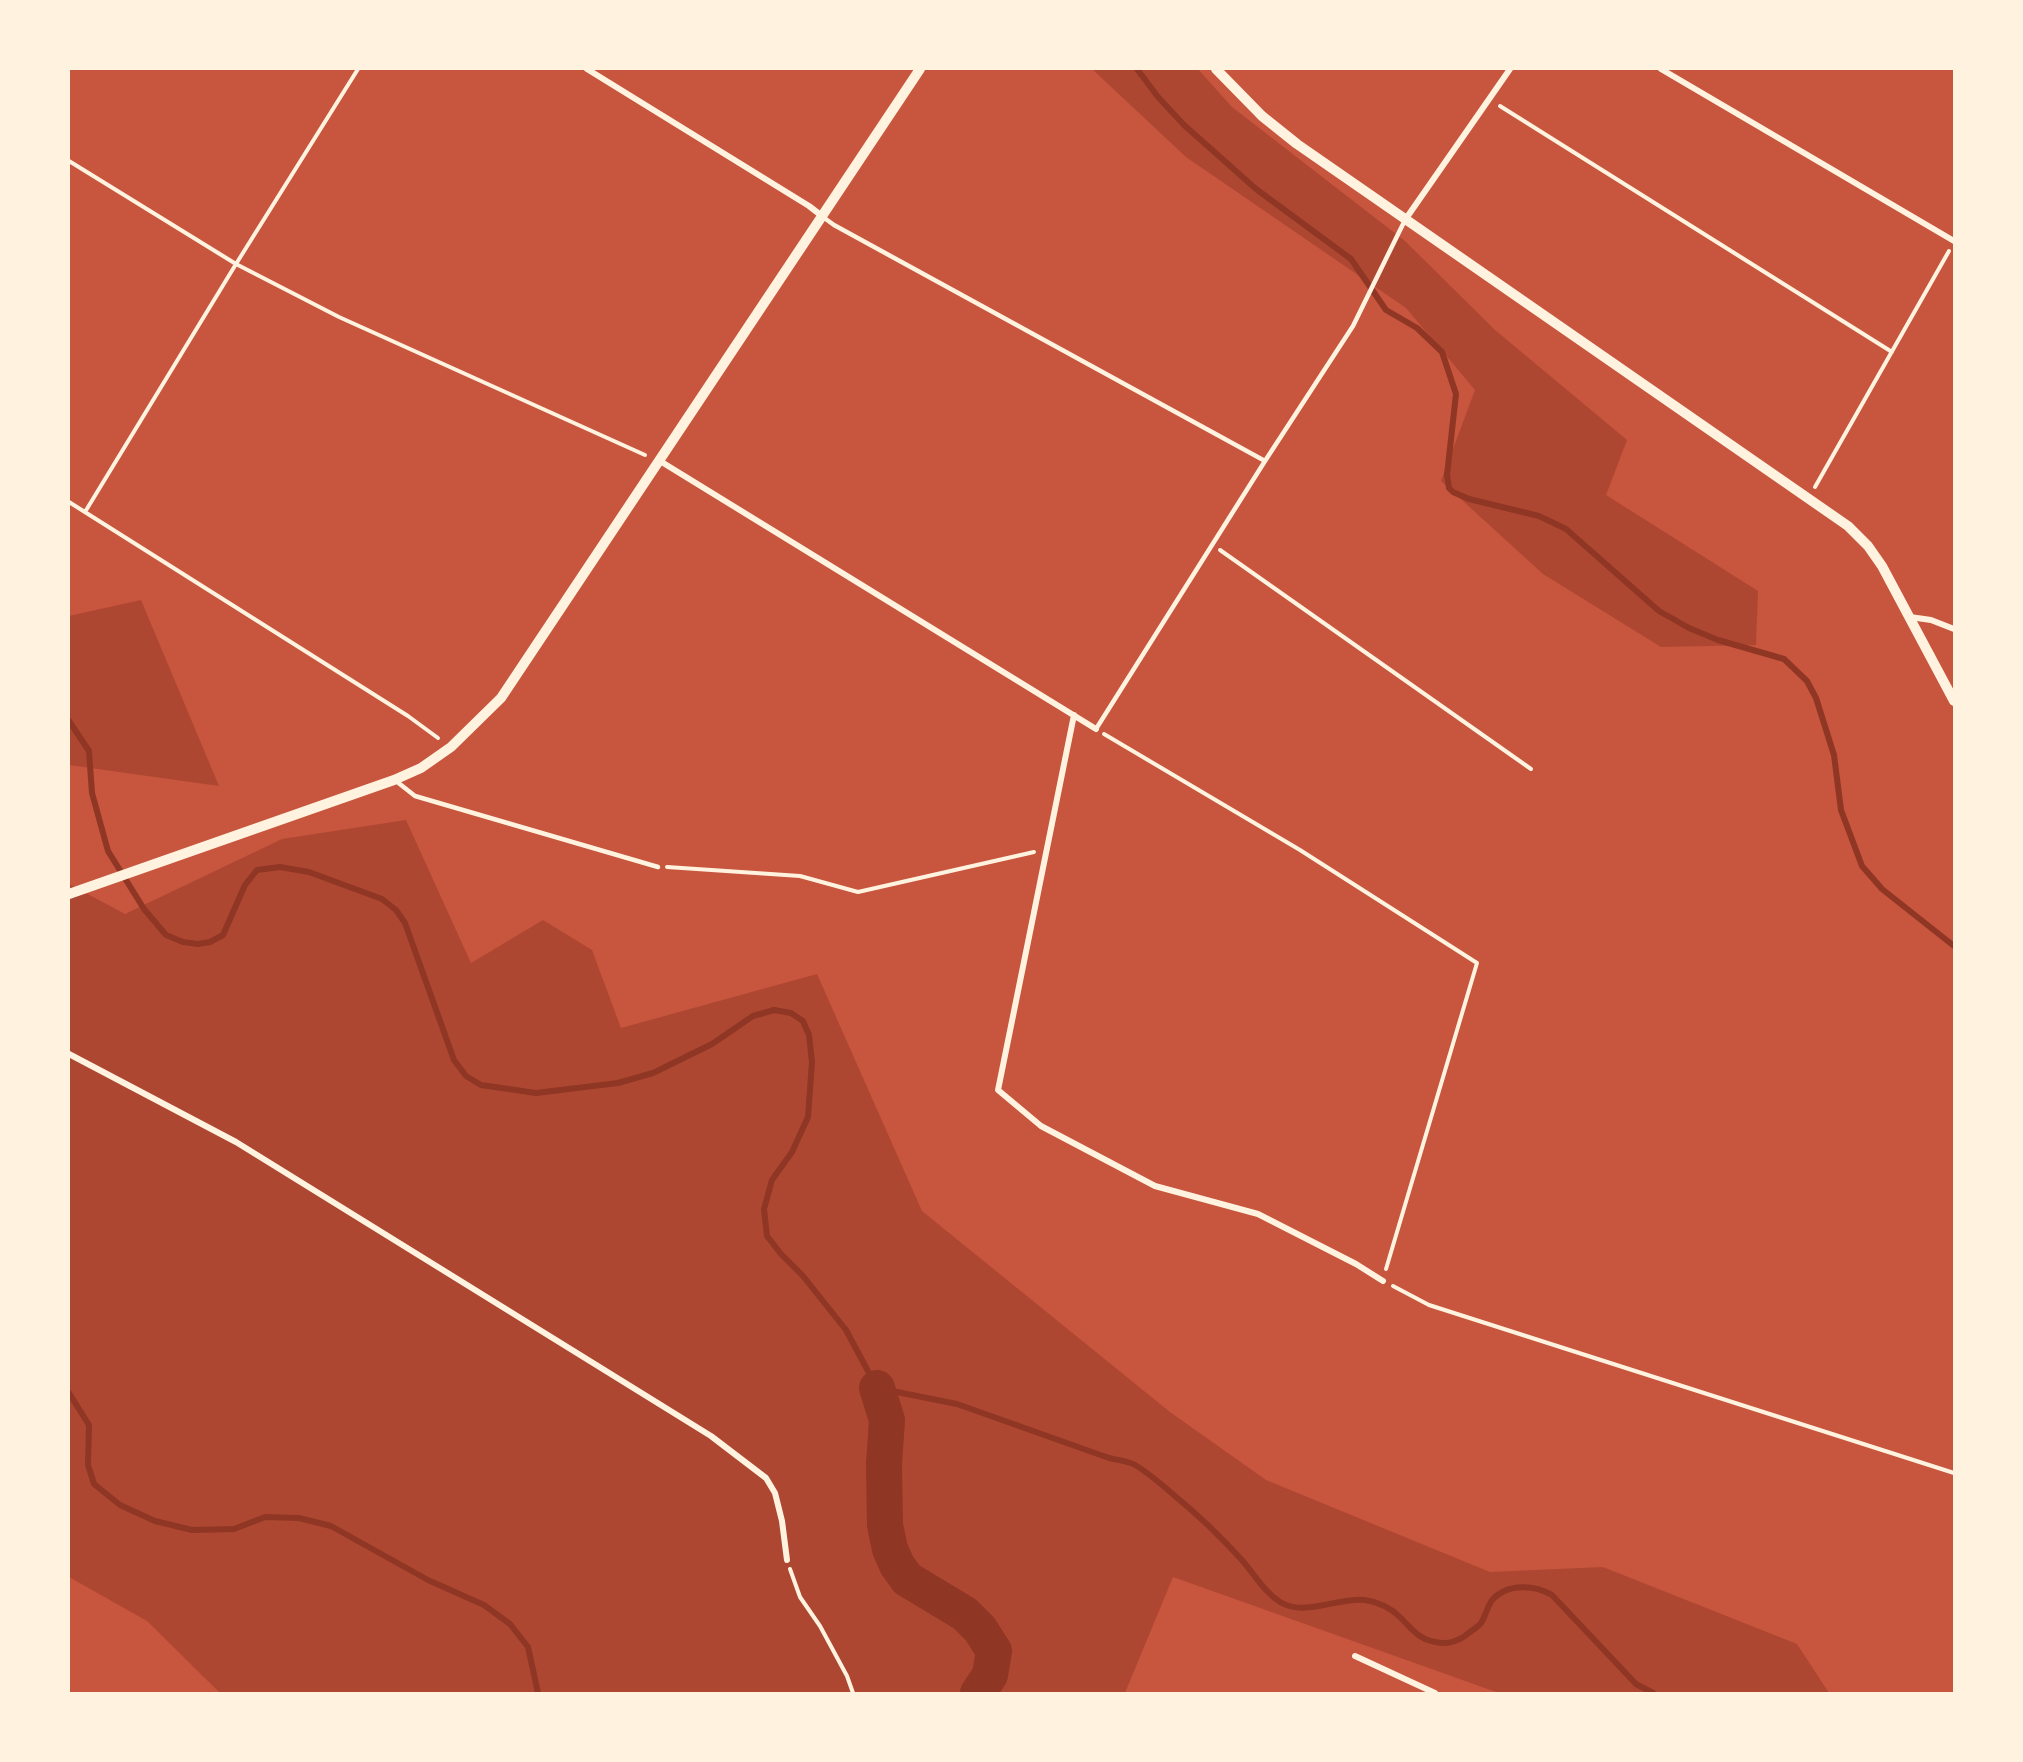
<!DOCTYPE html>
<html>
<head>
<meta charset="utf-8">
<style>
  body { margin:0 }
  #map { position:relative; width:2023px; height:1762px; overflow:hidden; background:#c8553d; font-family:Manrope,sans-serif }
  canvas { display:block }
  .frame { position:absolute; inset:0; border:70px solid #fff3e0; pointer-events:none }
</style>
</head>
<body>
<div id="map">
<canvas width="2023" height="1762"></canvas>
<div class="frame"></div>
</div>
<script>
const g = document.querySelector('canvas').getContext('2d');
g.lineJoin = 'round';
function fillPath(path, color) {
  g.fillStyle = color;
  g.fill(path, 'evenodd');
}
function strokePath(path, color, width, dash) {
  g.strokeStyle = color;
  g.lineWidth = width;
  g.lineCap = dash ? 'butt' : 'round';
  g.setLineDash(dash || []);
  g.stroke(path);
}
fillPath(new Path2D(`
  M1092,69H1198L1232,107L1405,241L1495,330L1627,440L1606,495L1758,591L1756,645L1661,647L1543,574L1441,481L1475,390L1406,308L1186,157Z
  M141,600L219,786L69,765V616Z
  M406,820L471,963L543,920L592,950L621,1028L817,974L922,1211L1170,1412L1266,1480L1490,1572L1603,1567L1797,1644L1829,1693H1499L1173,1577L1125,1693H220L147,1621L69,1577V884L125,914L282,839Z`), '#ae4732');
strokePath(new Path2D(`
  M1137,69L1158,97L1184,125L1256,189L1351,259L1386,310L1417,328L1442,352L1456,394L1447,475L1449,488L1453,492L1469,499L1539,516L1566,529L1659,611L1689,628L1718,640L1784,659L1807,681L1816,698L1834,755L1841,810L1862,866L1882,889L1954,946
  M69,721L89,751L92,793L108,851L144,909L166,935L183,942L198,944L210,942L223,935L245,885L257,870L280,867L309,872L382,899L396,910L405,923L454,1060L466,1076L481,1085L536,1093L618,1083L653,1073L712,1044L753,1016L774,1010L791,1013L803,1021L809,1035L812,1062L808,1117L792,1152L772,1180L764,1209L767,1236L781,1254L803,1276L846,1330L877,1388L957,1404L1109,1458C1117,1460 1128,1461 1135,1465C1149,1473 1162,1485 1175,1496C1198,1515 1220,1536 1240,1558C1254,1573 1263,1591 1280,1602C1305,1617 1338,1597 1365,1600C1379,1602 1391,1608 1401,1618C1409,1626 1414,1634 1425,1639C1443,1646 1456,1644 1470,1632C1474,1629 1478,1627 1481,1623C1486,1616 1487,1606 1493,1599C1508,1583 1535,1585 1552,1595L1636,1684L1653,1693
  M69,1393L89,1425L88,1465L94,1484L120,1505L155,1521L192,1530L234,1529L265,1517L299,1518L331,1526L428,1580L484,1605L510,1624L528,1647L538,1693`), '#8f3625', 6);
strokePath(new Path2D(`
  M877,1388L887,1420L884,1464L885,1525L890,1549L897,1565L907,1579L965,1614L980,1629L994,1651L990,1675L978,1693`), '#8f3625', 36);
strokePath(new Path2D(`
  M1500,106L1892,352
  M69,161L236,264L339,317L645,455
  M1815,487L1949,251
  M69,502L408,716L438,738
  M85,512L236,264L358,69
  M1220,550L1531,769
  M1104,734L1300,850L1477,963L1386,1269
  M667,867L800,876L858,892L1034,852
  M1393,1286L1429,1305L1954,1473
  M790,1569L800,1597L820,1626L847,1676L853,1693`), '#fff3e0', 4);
strokePath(new Path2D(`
  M823,217L834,225L1265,461
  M1096,729L1265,461L1353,326L1405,220
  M396,781L415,796L658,867`), '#fff3e0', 4.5);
strokePath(new Path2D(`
  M587,69L809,206L822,216
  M1661,69L1954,241
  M1405,220L1510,69
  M660,461L1096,729
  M1910,617L1931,620L1954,629
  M1074,715L998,1090L1041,1126L1155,1186L1258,1214L1356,1264L1383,1281
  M69,1054L236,1142L711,1436L766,1478L775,1493L782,1521L787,1560
  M1355,1656L1435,1693`), '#fff3e0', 6);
strokePath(new Path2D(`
  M1216,69L1262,116L1297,144L1848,526L1868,546L1882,566L1954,701
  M69,894L394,780L421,768L451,747L501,698L920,69`), '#fff3e0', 10);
</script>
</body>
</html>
